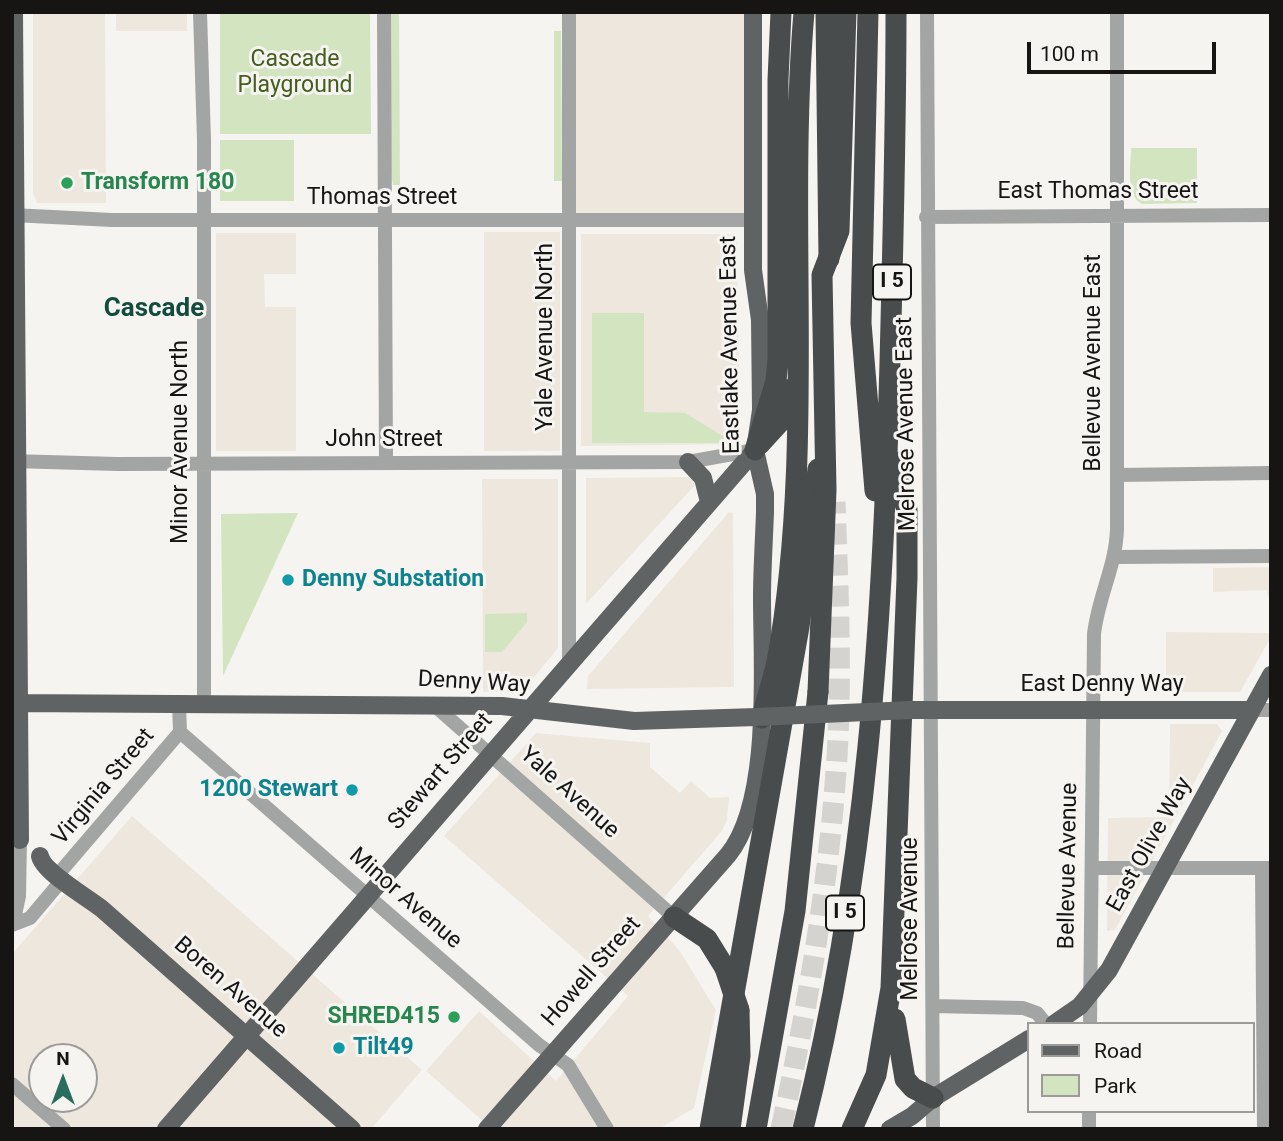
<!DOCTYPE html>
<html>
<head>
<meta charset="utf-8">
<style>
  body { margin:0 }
  #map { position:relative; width:1283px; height:1141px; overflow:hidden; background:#f6f4f1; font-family:Roboto,sans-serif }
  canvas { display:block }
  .frame { position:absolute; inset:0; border:14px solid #161514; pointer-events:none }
  .legend { position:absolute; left:1027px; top:1022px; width:228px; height:91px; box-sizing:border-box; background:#f6f4f1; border:2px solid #9c9b99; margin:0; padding:9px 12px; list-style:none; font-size:21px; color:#161514 }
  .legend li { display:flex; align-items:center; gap:14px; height:35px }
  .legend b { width:35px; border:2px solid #9c9b99 }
  .north { position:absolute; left:28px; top:1043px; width:70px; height:70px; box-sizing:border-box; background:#f6f4f1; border:2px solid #9c9b99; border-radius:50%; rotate:0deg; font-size:19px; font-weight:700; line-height:28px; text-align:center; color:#161514 }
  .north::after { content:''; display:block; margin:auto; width:24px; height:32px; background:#2a6d5e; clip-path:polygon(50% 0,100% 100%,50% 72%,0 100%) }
  .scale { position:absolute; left:1027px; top:42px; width:189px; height:32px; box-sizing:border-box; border:4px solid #161514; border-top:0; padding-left:9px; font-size:21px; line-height:24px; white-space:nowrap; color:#161514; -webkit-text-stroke:5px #f6f4f1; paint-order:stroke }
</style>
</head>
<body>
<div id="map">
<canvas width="1283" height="1141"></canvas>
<div class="frame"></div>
<ul class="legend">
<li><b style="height:9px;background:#606363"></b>Road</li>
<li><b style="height:19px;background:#d2e4c0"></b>Park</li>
</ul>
<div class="north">N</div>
<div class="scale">100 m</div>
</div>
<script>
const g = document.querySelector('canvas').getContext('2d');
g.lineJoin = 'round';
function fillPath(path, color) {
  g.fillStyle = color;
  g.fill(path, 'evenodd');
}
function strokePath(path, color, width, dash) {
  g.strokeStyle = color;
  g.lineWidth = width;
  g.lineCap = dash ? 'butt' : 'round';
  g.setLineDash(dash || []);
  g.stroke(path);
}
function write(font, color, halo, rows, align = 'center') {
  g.font = font + ' Roboto,sans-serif';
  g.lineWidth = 6;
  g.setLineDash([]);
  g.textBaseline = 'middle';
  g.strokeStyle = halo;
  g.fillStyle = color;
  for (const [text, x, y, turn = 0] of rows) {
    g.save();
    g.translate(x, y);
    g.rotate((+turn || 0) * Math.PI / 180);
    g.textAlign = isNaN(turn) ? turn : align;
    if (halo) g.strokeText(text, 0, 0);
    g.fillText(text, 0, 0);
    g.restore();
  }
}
fillPath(new Path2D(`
  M33,12H105L106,203H37L33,193Z
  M116,12H187V31H116Z
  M569,12H753V220H569Z
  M484,232H560V451H484Z
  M216,233H296V274H264L265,307H296V451H216Z
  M581,234H737L740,444L581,446Z
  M689,477L695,480L694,486L586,604V478Z
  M482,479H558V648L522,692H483Z
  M729,512L733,513L734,687L587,689L588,676Z
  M1271,567V597H1268L1267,590L1213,592V568Z
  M1166,632L1271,633V637L1240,692H1166Z
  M1170,724H1217L1222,731L1115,930L1107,931L1108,818L1169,817Z
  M536,733L650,743V767L680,793L691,781L710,798L729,797L727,820L722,831L648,916L679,950L716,1010L694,1108L659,1129H492L426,1071L479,1011L556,1081L628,996L444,836Z
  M132,816L422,1070L371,1129H12V954ZM42,1057H84V1099H42Z`), '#eee7dd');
fillPath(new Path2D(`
  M220,12H370L371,134H220Z
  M390,12H399L400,185H393L391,171Z
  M554,31H561L562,181H554Z
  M220,140H294V201H220Z
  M1131,148H1197V203L1142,204C1125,195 1131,164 1131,148Z
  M592,313H644V412L685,413L726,438L722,443H592Z
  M298,513L223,676L221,514Z
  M527,613V622L502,652H485V614Z`), '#d2e4c0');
strokePath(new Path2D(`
  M781,1129C808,1006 829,883 837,757C842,672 838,587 835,502`), '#d4d3d0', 21, [21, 10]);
strokePath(new Path2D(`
  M200,12L204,140V704
  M384,12L386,463
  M569,12V661
  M927,12L933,1129
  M12,215L112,220H753
  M926,217L1271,215
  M12,461L117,464L688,462L755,450
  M1117,475L1271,473
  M1115,557L1271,556
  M179,703L180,732L539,1045L568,1065L607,1129
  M434,705L674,917
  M1252,710H1271
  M1092,868H1269
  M1262,868L1264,1129
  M61,871L180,732
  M13,924L19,896L20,840
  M12,925L30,918L62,880
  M933,1006L1023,1008L1037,1013L1046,1024
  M1090,1024L1094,634C1098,597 1116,566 1117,529V12
  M12,1084L64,1129
  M1089,1129V1111`), '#a3a5a4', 14);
strokePath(new Path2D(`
  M14,12L20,840
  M688,462L703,478L709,502
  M12,703L502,706L634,721L756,717
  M911,710H1252
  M40,856C43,872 87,897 102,909L352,1129
  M1054,1024L1080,1006L1109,970L1271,675
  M166,1129L755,450
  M487,1129L728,855C772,801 762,666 762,598C762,570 764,541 765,512V494L755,450L761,410L760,320L753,270V12
  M890,1129L912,1116L933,1098L1029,1039`), '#606363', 18);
strokePath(new Path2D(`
  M826,12L829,259
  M868,12L861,323L875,491
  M759,445L780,422L791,389
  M755,450L776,381L778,358V80L781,12
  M762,718C766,699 773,681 777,662C816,447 786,228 804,12
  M674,917L707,939L725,968
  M895,1019L905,1079L913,1088L933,1098
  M710,1129L799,627L818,469
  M730,1129L740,1056L739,1010
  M756,1129L795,911L818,692
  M803,1129C867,878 883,619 890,362C893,245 896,129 896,12
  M852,1129L876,1075L891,988L907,578V510L893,461`), '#494c4c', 21);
strokePath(new Path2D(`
  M756,717L911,710`), '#606363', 18);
strokePath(new Path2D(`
  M818,692L826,490L822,275L839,231L846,12
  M725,968L739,1010`), '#494c4c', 21);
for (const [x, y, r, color] of [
  [67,183,7,"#2e9e5b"],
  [288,580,7,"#0f9aa8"],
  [352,790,7,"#0f9aa8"],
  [454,1017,7,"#2e9e5b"],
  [339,1048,7,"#0f9aa8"]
]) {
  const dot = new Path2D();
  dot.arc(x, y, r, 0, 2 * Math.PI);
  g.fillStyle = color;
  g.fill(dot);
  strokePath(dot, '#f6f4f1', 2.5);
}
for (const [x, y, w] of [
  [892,282,38],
  [845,913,38]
]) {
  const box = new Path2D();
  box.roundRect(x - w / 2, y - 17.5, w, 35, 5);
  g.fillStyle = '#f6f4f1';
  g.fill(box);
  strokePath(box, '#161514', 2);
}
write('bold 21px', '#161514', null, [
  ["I 5",892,282],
  ["I 5",845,913]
]);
write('23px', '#445e1f', '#f6f4f1', [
  ["Cascade",295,60],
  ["Playground",295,86]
]);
write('bold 23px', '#27864d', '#f6f4f1', [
  ["Transform 180",81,183],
  ["SHRED415",440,1017,"right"]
], 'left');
write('23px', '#161514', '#f6f4f1', [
  ["East Thomas Street",1098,192],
  ["Thomas Street",382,198],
  ["Yale Avenue North",546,337,-90],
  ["Eastlake Avenue East",731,345,-91],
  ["Bellevue Avenue East",1094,363,-90],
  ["Melrose Avenue East",907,424,-91],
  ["John Street",384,440],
  ["Minor Avenue North",181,442,-90],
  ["Denny Way",474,683,3],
  ["East Denny Way",1102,685],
  ["Stewart Street",441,772,-49],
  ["Virginia Street",104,787,-50],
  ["Yale Avenue",569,793,42],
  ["East Olive Way",1150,845,-61],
  ["Bellevue Avenue",1069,866,-89],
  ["Minor Avenue",405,899,41],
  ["Melrose Avenue",911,919,-90],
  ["Howell Street",592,972,-49],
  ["Boren Avenue",230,988,41]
]);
write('bold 23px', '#0d838f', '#f6f4f1', [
  ["Denny Substation",302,580],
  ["1200 Stewart",338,790,"right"],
  ["Tilt49",353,1048]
], 'left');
write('bold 26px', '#144b3f', '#f6f4f1', [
  ["Cascade",154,309]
]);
</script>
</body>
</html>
